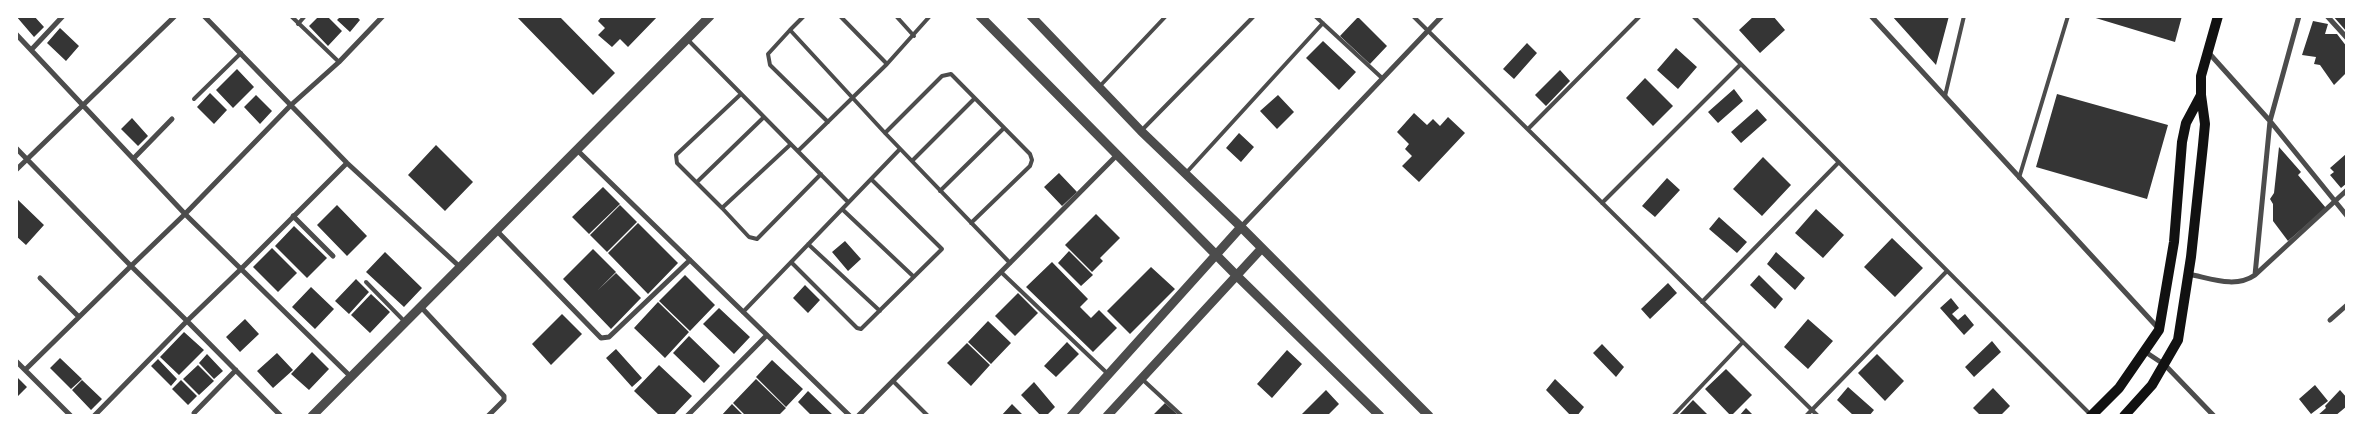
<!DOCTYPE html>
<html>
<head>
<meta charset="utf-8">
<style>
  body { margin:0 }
  #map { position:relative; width:2363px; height:432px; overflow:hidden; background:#fff; font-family:Overpass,sans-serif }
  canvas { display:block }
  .frame { position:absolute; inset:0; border:18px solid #fff; pointer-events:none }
</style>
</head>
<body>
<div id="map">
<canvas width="2363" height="432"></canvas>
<div class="frame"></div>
</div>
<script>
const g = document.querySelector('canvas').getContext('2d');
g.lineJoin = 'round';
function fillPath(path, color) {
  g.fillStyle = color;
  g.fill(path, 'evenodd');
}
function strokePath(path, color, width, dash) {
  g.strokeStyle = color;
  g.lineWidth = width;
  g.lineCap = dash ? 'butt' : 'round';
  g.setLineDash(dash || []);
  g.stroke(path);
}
fillPath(new Path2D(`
  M16,16H34L44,27L34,37Z
  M319,16H327L342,31L328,46L309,26Z
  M341,16H356L360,20L350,32L337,20Z
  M516,16H559L615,73L593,95Z
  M602,16H658L628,47L620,39L612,47L598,35L605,28L598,21Z
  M1754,16H1773L1785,30L1760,53L1739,30Z
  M1892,16H1949L1936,65Z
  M2089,16H2182L2175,42Z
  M2333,16H2347V32Z
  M1358,17L1387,46L1370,64L1340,36Z
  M2313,21L2328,24L2325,34H2337L2347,47V72L2334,85L2320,65L2314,64L2316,57L2302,55Z
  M60,28L79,46L66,61L47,43Z
  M1323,41L1356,72L1339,90L1306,58Z
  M1527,43L1537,53L1514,79L1503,69Z
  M1676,48L1697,67L1678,89L1657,70Z
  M237,69L254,87L233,108L216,90Z
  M1560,70L1570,81L1546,106L1535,95Z
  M1645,78L1673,106L1653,126L1626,98Z
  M1734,89L1743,101L1718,123L1708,112Z
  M210,93L227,110L214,124L197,107Z
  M2057,94L2168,125L2147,199L2036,167Z
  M256,95L272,111L260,124L244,107Z
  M1278,95L1294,112L1277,129L1260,111Z
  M1757,109L1767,120L1741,143L1731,132Z
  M1414,113L1427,125L1433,119L1440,126L1448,117L1465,133L1419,182L1402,166L1412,156L1405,149L1409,144L1397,132Z
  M132,118L148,136L138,146L121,129Z
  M1239,133L1254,147L1241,162L1226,148Z
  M436,145L473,182L445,211L408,175Z
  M2279,147L2301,172L2298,175L2326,208L2288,241L2273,221V204L2270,199L2274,193Z
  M2346,154L2347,183L2341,188L2330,175L2334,172L2330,168Z
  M1763,157L1791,185L1762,216L1733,189Z
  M1059,173L1077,192L1062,206L1044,187Z
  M1667,178L1680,190L1655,217L1642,206Z
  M603,187L620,204L589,234L572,217Z
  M16,198L44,225L26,245L16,236Z
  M337,205L367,236L347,256L317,225Z
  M620,205L637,222L607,252L590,235Z
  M1816,209L1844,235L1823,258L1795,233Z
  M1096,214L1120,238L1100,258L1103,261L1092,272L1065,245Z
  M1719,217L1747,242L1737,253L1709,229Z
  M638,223L678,263L648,294L608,253Z
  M294,226L327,258L307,278L275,246Z
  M1892,238L1923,268L1895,297L1864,267Z
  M845,241L861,259L848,271L832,252Z
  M272,248L297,273L278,292L253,267Z
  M593,249L616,272L598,290L616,273L641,298L611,329L563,279Z
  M1069,251L1093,275L1081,286L1058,263Z
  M385,252L422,288L404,307L366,272Z
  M1776,252L1805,278L1795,290L1767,264Z
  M1052,262L1088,299L1080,307L1091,318L1099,310L1117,328L1093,352L1026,287Z
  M1151,267L1175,289L1130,334L1107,311Z
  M685,275L715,305L690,331L659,301Z
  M1759,275L1783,299L1775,309L1750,285Z
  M356,279L369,292L349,314L335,301Z
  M1668,283L1677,293L1650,319L1641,309Z
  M805,285L820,300L808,313L793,298Z
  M311,287L334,309L315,329L292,307Z
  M1018,293L1038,313L1015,336L995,316Z
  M371,294L390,312L370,333L351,315Z
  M1951,298L1959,308L1952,314L1958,320L1965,314L1974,325L1964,335L1940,308Z
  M658,302L689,332L665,358L634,328Z
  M719,308L750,337L734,354L703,324Z
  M562,314L582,334L551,365L532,344Z
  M245,319L259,334L240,352L226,337Z
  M1808,319L1833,341L1808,369L1784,347Z
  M988,321L1011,343L991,364L968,342Z
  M184,332L204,350L179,375L160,357Z
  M689,336L720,366L704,383L673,353Z
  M1992,341L2001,352L1974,377L1965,367Z
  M1067,342L1079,354L1056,377L1044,366Z
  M967,343L990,365L971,386L947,363Z
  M1602,344L1624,367L1616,377L1593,353Z
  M616,349L642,378L632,387L606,358Z
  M1287,350L1302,364L1272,398L1257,384Z
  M312,352L329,369L309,390L291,374Z
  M277,353L293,370L273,388L257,371Z
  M207,354L223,371L214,379L199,363Z
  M1877,354L1904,381L1885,401L1858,373Z
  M60,358L82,379L71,389L50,368Z
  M158,359L177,379L171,386L151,366Z
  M772,360L803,389L786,407L756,377Z
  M198,365L214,381L199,395L183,379Z
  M659,365L692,396L673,416H660L634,391Z
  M1726,369L1752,395L1731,416L1705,389Z
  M16,376L27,387L16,398Z
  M756,379L786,408L778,416H746L733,403Z
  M1555,379L1584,407L1577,416H1571L1546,390Z
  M82,380L102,399L91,410L72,390Z
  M181,380L197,396L188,405L172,389Z
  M1034,382L1055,407L1046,416H1041L1021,395Z
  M2315,385L2328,401L2311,414L2299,399Z
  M1848,387L1874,410L1869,416H1854L1837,400Z
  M1993,388L2010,406L2000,416H1981L1973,408Z
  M1326,390L1339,404L1327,416H1300Z
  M2340,390L2347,398V406L2335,416H2317L2326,408L2325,406Z
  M808,391L834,416H812L798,402Z
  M1693,400L1709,416H1678Z
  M1165,403L1179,416H1152Z
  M732,404L744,416H721Z
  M1012,404L1024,416H1001Z
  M1746,408L1754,416H1739Z`), '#353535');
strokePath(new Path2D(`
  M291,16L339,62
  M804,16L790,30L885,133L1010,263
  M840,16L887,64
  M896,16L914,36
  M1315,16L1382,78
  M1413,16L1818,416
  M1693,16L2091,415
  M298,24L305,16
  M790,30L768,54L770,65L828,122
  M688,40L848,202
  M1099,87L1166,16
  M741,94L676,155L677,163L722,208L791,144
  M1945,96L1964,16
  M194,99L241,53
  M1528,129L1640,16
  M1141,131L1254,16
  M885,133L942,76L951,74L1030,154L1032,160L1030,166L971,223
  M798,151L887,64L930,16
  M912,161L974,99
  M1186,173L1323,23
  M2019,178L2068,16
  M698,181L764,117
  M940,191L1004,128
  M1602,203L1741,64
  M722,208L749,237L757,239L821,174
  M842,209L914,277
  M808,244L880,311
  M791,262L857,328L861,329L942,249L871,179
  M1001,272L1108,374
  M366,282L405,322
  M1702,302L1839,162
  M743,312L900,149
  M1142,379L1182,416
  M893,381L928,416
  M1673,416L1743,342
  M1806,416L1947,271`), '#4c4c4c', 4);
strokePath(new Path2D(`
  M204,16L347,163L460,267
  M1871,16L2159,329
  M2327,16L2347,38
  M16,34L185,214L291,105L339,62L383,16
  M32,49L63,16
  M2208,52L2270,121L2347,216
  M16,148L131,266L25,370
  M577,150L850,416
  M134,158L172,119
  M347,163L241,269L351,377
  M16,170L175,16
  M185,214L241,269L187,321L131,266Z
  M293,216L333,256
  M1241,227L1442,16
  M497,231L601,338L609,337L690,260
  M2188,274C2210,278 2235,289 2255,275L2270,121L2299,16
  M2255,275L2347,190
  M40,278L79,317
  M421,307L504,396V400L488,416
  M2330,320L2347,305
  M2144,351L2165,365L2214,416
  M16,361L71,416
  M194,413L236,370
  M94,416L187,321L281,416
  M687,416L767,335
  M858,416L1118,154`), '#4c4c4c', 5);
strokePath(new Path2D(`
  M980,16L1236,275L1380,416
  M1031,16L1141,131L1241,227L1429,416
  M312,416L710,16
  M1071,416L1241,227
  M1107,416L1262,248`), '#4c4c4c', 9);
strokePath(new Path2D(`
  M2091,416L2119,388L2159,330L2174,242L2182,142L2186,123L2201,95
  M2124,416L2152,385L2178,340L2191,257L2203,145L2205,124L2201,95V76L2218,16`), '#111', 10);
</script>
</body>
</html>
